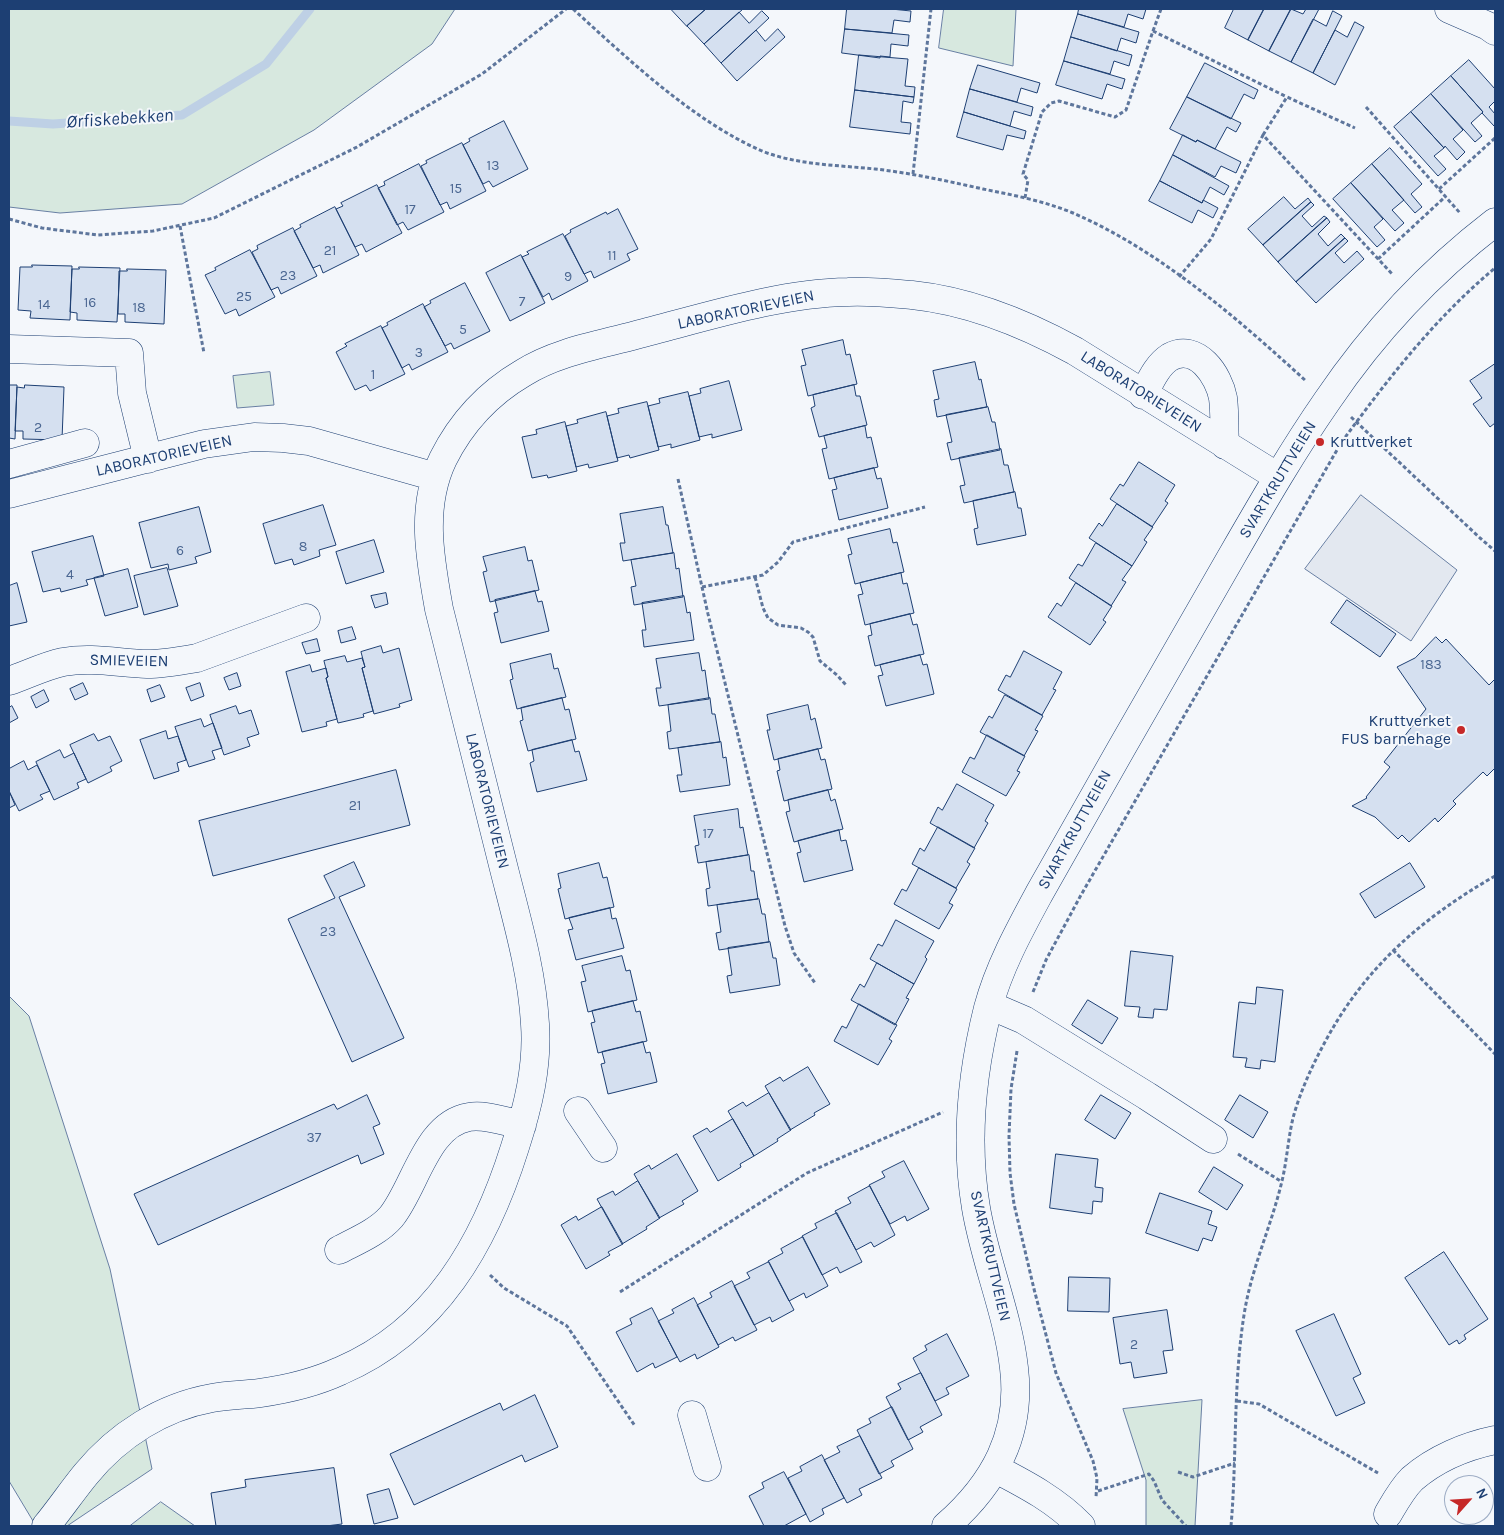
<!DOCTYPE html>
<html>
<head>
<meta charset="utf-8">
<style>
  body { margin:0 }
  #map { position:relative; width:1504px; height:1535px; overflow:hidden; background:#f4f7fb; font-family:Karla,sans-serif }
  canvas { display:block }
  .frame { position:absolute; inset:0; border:10px solid #1d3f73; pointer-events:none }
  .north { position:absolute; left:1444px; top:1475px; width:50px; height:50px; box-sizing:border-box; background:#f4f7fb; border:1px solid #9eadc5; border-radius:50%; rotate:64deg; font-size:14px; font-weight:700; line-height:20px; text-align:center; color:#1d3f73 }
  .north::after { content:''; display:block; margin:auto; width:18px; height:22px; background:#c62828; clip-path:polygon(50% 0,100% 100%,50% 72%,0 100%) }
</style>
</head>
<body>
<div id="map">
<canvas width="1504" height="1535"></canvas>
<div class="frame"></div>
<div class="north">N</div>
</div>
<script>
const g = document.querySelector('canvas').getContext('2d');
g.lineJoin = 'round';
function fillPath(path, color) {
  g.fillStyle = color;
  g.fill(path, 'evenodd');
}
function strokePath(path, color, width, dash) {
  g.strokeStyle = color;
  g.lineWidth = width;
  g.lineCap = dash ? 'butt' : 'round';
  g.setLineDash(dash || []);
  g.stroke(path);
}
function write(font, color, halo, rows, align = 'center') {
  g.font = font + ' Karla,sans-serif';
  g.lineWidth = 4;
  g.setLineDash([]);
  g.textBaseline = 'middle';
  g.strokeStyle = halo;
  g.fillStyle = color;
  for (const [text, x, y, turn = 0] of rows) {
    g.save();
    g.translate(x, y);
    g.rotate((+turn || 0) * Math.PI / 180);
    g.textAlign = isNaN(turn) ? turn : align;
    if (halo) g.strokeText(text, 0, 0);
    g.fillText(text, 0, 0);
    g.restore();
  }
}
const green = new Path2D(`
  M9,9H455L432,44L314,130L182,204L60,213L9,207Z
  M944,9H1016L1013,66L939,48Z
  M270,372L274,405L237,408L233,376Z
  M9,996L29,1016L110,1269L152,1469L67,1526H36L9,1481Z
  M1202,1400L1195,1526H1146V1480L1123,1409Z
  M161,1502L195,1526H130Z`);
fillPath(green, '#d7e8df');
strokePath(green, '#687fa3', 1);
const parking = new Path2D(`
  M1361,495L1457,570L1411,641L1305,569Z`);
fillPath(parking, '#e3e8f0');
strokePath(parking, '#687fa3', 1);
strokePath(new Path2D(`
  M9,121L53,124L182,115L266,64L310,9`), '#bed0e5', 9);
const building = new Path2D(`
  M671,9H706L687,26Z
  M706,9H743L704,44L687,26Z
  M847,9H891L911,11L910,22L894,20L892,33L845,29Z
  M1079,9H1146L1143,19L1128,14L1124,27L1078,14Z
  M1234,9H1264L1248,40L1225,28Z
  M1264,9H1291L1269,51L1248,40Z
  M1291,9L1303,14L1306,9H1319L1291,62L1269,51Z
  M762,11L769,18L721,63L704,44L739,12L749,23Z
  M1333,11L1342,16L1313,73L1291,62L1313,19L1326,26Z
  M1078,14L1139,32L1136,43L1121,38L1117,51L1071,37Z
  M1355,22L1364,27L1335,85L1313,73L1335,30L1347,37Z
  M778,29L785,37L737,81L721,63L756,30L765,41Z
  M845,29L909,35L908,46L891,44L890,57L880,56V58L842,53Z
  M1071,37L1132,55L1129,66L1114,61L1110,74L1064,61Z
  M859,55L908,59L905,86L915,87L914,97L855,90Z
  M1469,60L1495,89V101L1489,107L1495,114V124L1494,126L1482,113L1483,112L1451,76Z
  M1064,61L1125,79L1122,89L1107,84L1102,99L1056,85Z
  M1205,63L1258,90L1254,99L1244,94L1231,119L1187,97Z
  M978,65L1040,83L1037,93L1021,88L1017,102L970,89Z
  M1451,76L1483,112L1471,123L1482,136L1475,142L1431,94Z
  M970,89L1033,107L1031,116L1014,111L1010,126L964,112Z
  M855,90L914,97L913,103L903,101L901,122L911,123L910,134L850,127Z
  M1431,94L1463,130L1453,139L1465,152L1457,160L1445,146L1444,148L1411,112Z
  M1187,97L1241,123L1236,132L1227,127L1215,149L1197,140L1196,142L1170,129Z
  M964,112L1026,131L1024,139L1007,135L1003,150L957,137Z
  M1411,112L1444,148L1434,156L1446,169L1438,176L1394,127Z
  M504,121L528,169L493,187L489,181L483,184L463,145L470,141L469,139Z
  M1183,135L1196,142L1197,140L1241,162L1236,173L1221,166L1215,177L1173,155Z
  M462,143L486,191L450,209L447,202L440,205L421,166L427,163L426,161Z
  M1390,148L1422,184L1411,194L1422,207L1415,213L1372,164Z
  M1173,155L1229,186L1224,195L1210,187L1202,203L1160,181Z
  M419,164L444,212L408,230L403,222L397,225L378,188L385,185L384,182Z
  M1372,164L1404,200L1392,210L1404,223L1395,231L1351,183Z
  M1160,181L1202,203L1203,200L1218,208L1213,218L1198,210L1192,223L1149,201Z
  M1351,183L1383,219L1374,227L1385,240L1377,247L1333,199Z
  M377,185L402,233L366,252L362,244L355,247L336,209L343,206L341,203Z
  M1284,197L1295,209L1308,198L1311,202L1263,245L1248,229Z
  M1311,202L1314,205L1302,216L1312,227L1324,216L1327,218L1278,262L1263,245Z
  M335,207L359,255L323,273L320,265L313,268L294,231L301,227L300,225Z
  M618,209L638,249L627,254L630,260L594,278L591,271L584,274L565,236L571,232L570,230L606,212L607,214Z
  M1327,218L1330,222L1318,234L1328,246L1341,234L1345,238L1296,282L1278,262Z
  M293,228L317,276L281,294L278,287L271,290L252,252L258,249L257,246Z
  M563,234L588,281L552,300L549,293L543,297L522,257L529,254L527,252Z
  M1345,238L1348,241L1335,253L1344,263L1357,251L1364,259L1316,303L1296,282Z
  M250,250L275,297L239,316L236,309L225,314L205,275L216,270L215,268Z
  M521,255L545,303L510,321L486,273Z
  M32,265L72,266L70,320L30,318L31,311L18,310L20,267H32Z
  M79,267L120,268L117,322L77,320V313L70,312L72,269H79Z
  M127,269L166,270L164,324L125,322V314H118L119,271H127Z
  M465,283L490,331L454,349L451,343L445,346L424,307L431,303L430,301Z
  M423,304L448,352L412,370L409,364L402,368L382,328L388,325L387,323Z
  M381,326L405,374L370,391L366,385L355,390L336,352L347,346L345,344Z
  M843,340L846,355L850,354L857,384L808,396L801,366L806,365L802,350Z
  M975,362L979,380L981,379L987,407L937,417L934,400L939,399L933,371Z
  M1495,364V423L1490,427L1473,404L1482,398L1470,381Z
  M729,381L742,430L712,438V434L699,437L689,396L701,393L700,389Z
  M9,385H17L15,439L9,438Z
  M25,385L64,387L62,440L23,439V431H15L17,387L24,388Z
  M854,385L856,396H860L867,425L819,437L811,408L815,406L813,395Z
  M688,392L700,440L671,448V444L658,447L648,406L660,403L659,399Z
  M647,402L659,450L630,458L629,455L617,458L607,416L619,413L618,409Z
  M988,407L992,422H995L1000,450L951,460L947,443L952,442L946,415Z
  M606,412L618,461L589,468L588,464L576,467L566,426L578,423L577,420Z
  M565,422L577,471L548,478L547,475L532,478L522,437L537,434L536,430Z
  M865,426L867,438L871,437L878,467L829,479L822,449L827,448L824,436Z
  M1001,449L1004,465H1008L1014,492L964,503L960,486L965,485L959,458Z
  M1139,462L1175,485L1165,501L1168,503L1152,527L1110,499L1120,484L1123,486Z
  M874,468L877,479L881,478L888,508L839,520L832,490L837,489L834,478Z
  M1015,492L1018,508H1021L1026,535L977,545L974,529L978,528L973,501Z
  M1117,504L1153,527L1144,540L1147,542L1132,566L1089,538L1099,523L1102,526Z
  M323,505L336,545L319,550L320,556L294,565L292,559L275,564L263,524Z
  M199,507L211,552L195,557L197,563L169,570L168,564L151,568L139,523Z
  M663,507L666,525H668L673,553L623,561L620,543H625L620,514Z
  M890,529L893,543L897,542L904,572L855,584L848,555L852,554L848,539Z
  M93,536L104,576L86,580L88,585L61,592L60,588L43,592L32,552Z
  M374,540L384,572L346,584L336,552Z
  M1096,543L1132,566L1122,580L1126,582L1111,606L1069,578L1078,564L1082,566Z
  M525,547L528,561L532,560L539,590L490,602L483,572L487,571L483,557Z
  M674,553L676,569L679,568L683,597L634,605L631,587L636,586L631,560Z
  M167,568L178,606L144,615L134,576Z
  M128,569L138,607L105,616L94,578Z
  M901,573L903,584L907,583L914,613L865,625L858,595L863,594L860,583Z
  M17,583L27,622L9,626V586Z
  M1076,583L1112,606L1103,620L1106,622L1090,645L1048,617L1057,603L1061,606Z
  M535,591L538,602L542,601L549,631L501,643L494,613L498,612L495,600Z
  M386,593L388,604L375,608L371,596Z
  M684,596L687,613L690,612L694,640L644,647L642,630H646L642,603Z
  M1347,600L1396,634L1380,657L1331,623Z
  M910,614L913,625L917,624L924,654L875,666L868,636L872,635L870,624Z
  M352,627L356,639L341,643L338,631Z
  M1436,637L1442,643L1446,639L1489,685L1495,679V768L1487,776L1483,772L1453,801L1456,804L1438,822L1435,818L1409,842L1402,835L1398,839L1375,817L1352,806L1367,798L1366,797L1390,767L1384,762L1426,709L1397,667L1415,658Z
  M317,639L320,651L306,654L302,643Z
  M381,646L383,653L399,648L412,700L399,704L400,707L374,714L362,668L365,667L361,652Z
  M1024,651L1062,672L1053,689L1056,690L1042,715L998,690L1006,675L1010,677Z
  M699,653L702,671L705,670L709,699L659,706L656,688H661L656,659Z
  M551,654L554,669L558,668L566,697L517,709L510,680L513,679L510,664Z
  M920,655L923,665L927,664L934,694L886,706L878,676L883,675L880,665Z
  M345,656L347,662L362,658L365,667L362,668L373,711L363,714L364,717L338,723L326,678L328,677L324,661Z
  M310,665L312,672L326,668L328,677L326,678L337,719L326,722L327,726L302,732L286,672Z
  M237,673L241,686L229,690L224,678Z
  M83,683L88,694L75,700L70,689Z
  M200,683L204,696L191,701L186,688Z
  M160,685L165,697L151,702L147,690Z
  M44,690L49,701L36,708L31,697Z
  M1005,695L1043,716L1035,730L1038,731L1024,756L980,732L989,716L992,718Z
  M562,698L565,710L569,709L576,739L528,751L520,721L523,720L521,708Z
  M710,698L712,714H715L720,742L669,749L667,732L671,731L668,705Z
  M808,705L811,720L815,718L822,748L774,760L767,730H770L767,715Z
  M12,706L18,718L9,723V708Z
  M236,706L239,714L251,710L259,734L247,738L250,746L224,755L210,715Z
  M201,719L204,727L213,723L222,748L212,751L215,759L189,767L175,727Z
  M166,731L168,739L178,736L186,760L177,763L179,771L154,779L140,740Z
  M94,734L98,741L110,736L122,761L110,767L112,771L88,783L70,745Z
  M987,735L1025,756L1017,771L1020,772L1006,796L962,772L970,757L974,759Z
  M572,740L575,752L579,751L587,780L537,792L530,763L534,761L532,750Z
  M721,742L723,758L726,757L730,785L680,792L677,775H682L678,748Z
  M818,749L821,760L825,759L832,789L784,801L777,771L780,770L778,759Z
  M60,750L64,758L74,753L86,779L77,783L79,788L54,800L36,762Z
  M24,761L28,770L37,765L50,791L40,795L43,799L19,811L9,791V769Z
  M396,770L410,825L213,876L199,821Z
  M957,784L994,805L985,821L988,823L974,848L930,823L938,807L942,810Z
  M828,790L831,801L835,799L843,829L794,842L786,812L790,811L788,800Z
  M9,791L15,805L9,808Z
  M738,809L740,828L743,827L748,855L698,863L695,846L699,845L694,816Z
  M938,827L975,848L967,862L970,864L956,888L912,864L920,848L924,851Z
  M839,830L841,841L846,840L853,870L804,882L797,853L801,852L798,841Z
  M749,855L751,871H754L758,899L708,906L706,889L710,888L706,862Z
  M354,862L365,886L339,897L404,1038L352,1062L288,919L335,898L324,876Z
  M599,863L603,878L607,877L614,907L565,919L558,889L561,888L558,874Z
  M1410,863L1425,887L1375,918L1360,894Z
  M919,868L957,889L949,903L953,905L939,929L894,904L902,889L906,891Z
  M759,899L762,914H765L769,942L719,950L716,933L721,932L717,905Z
  M610,908L612,919L616,918L624,948L576,960L568,930L573,929L569,918Z
  M896,920L934,941L925,957L927,959L914,984L870,959L878,944L882,946Z
  M770,942L773,958H776L780,985L730,993L727,976L732,975L728,948Z
  M1131,951L1173,956L1167,1010L1154,1009L1153,1018L1138,1017L1140,1007L1125,1006Z
  M622,956L626,971L630,970L637,1000L588,1012L581,982L586,981L582,966Z
  M877,963L914,984L906,998L909,999L895,1025L851,1000L860,984L864,987Z
  M1257,987L1283,990L1275,1062L1261,1060L1260,1069L1245,1067L1247,1058L1233,1057L1239,1002L1255,1004Z
  M1088,1000L1118,1018L1102,1044L1072,1025Z
  M633,1001L636,1012L640,1011L647,1041L598,1053L591,1023L595,1022L592,1011Z
  M859,1004L897,1025L889,1039L892,1041L878,1065L834,1041L842,1026L846,1028Z
  M643,1042L646,1053L650,1052L657,1082L608,1094L601,1064L605,1063L602,1052Z
  M808,1067L830,1104L814,1113L815,1115L790,1130L765,1086L780,1077L783,1081Z
  M769,1093L791,1130L777,1139L778,1141L754,1156L728,1111L743,1102L746,1106Z
  M367,1095L380,1124L373,1127L384,1154L361,1164L358,1155L158,1245L134,1194L334,1104L337,1109Z
  M1101,1095L1131,1113L1115,1139L1085,1120Z
  M1240,1095L1268,1112L1253,1138L1225,1120Z
  M733,1119L754,1156L740,1164L741,1167L718,1181L693,1136L707,1128L710,1132Z
  M677,1154L698,1191L682,1201L684,1204L659,1218L634,1174L649,1165L651,1169Z
  M1056,1154L1098,1159L1095,1187L1103,1188L1102,1202L1093,1201L1092,1214L1050,1208Z
  M904,1161L929,1209L907,1221L905,1216L890,1224L869,1185L885,1177L882,1172Z
  M1214,1167L1243,1185L1227,1210L1199,1192Z
  M638,1181L660,1218L646,1227L647,1229L622,1244L597,1199L613,1191L615,1195Z
  M870,1186L895,1235L874,1247L871,1242L856,1250L835,1211L851,1203L848,1198Z
  M1160,1193L1212,1211L1208,1224L1217,1227L1212,1241L1203,1238L1198,1251L1146,1233Z
  M602,1207L623,1244L608,1252L610,1255L586,1269L561,1225L576,1216L578,1220Z
  M837,1213L862,1262L840,1273L837,1267L822,1275L802,1236L817,1228L815,1224Z
  M803,1237L828,1286L806,1298L804,1293L789,1301L768,1261L783,1253L781,1249Z
  M1444,1252L1488,1319L1464,1335L1466,1339L1459,1344L1457,1340L1449,1345L1405,1278Z
  M769,1262L794,1310L772,1322L770,1317L754,1325L734,1286L750,1278L747,1273Z
  M1069,1277L1110,1278L1109,1312L1068,1311Z
  M732,1281L757,1330L735,1341L733,1337L718,1345L697,1305L712,1297L710,1293Z
  M694,1298L719,1347L697,1359L695,1354L680,1362L658,1321L674,1313L672,1310Z
  M652,1308L677,1357L655,1368L653,1363L637,1372L616,1332L632,1324L630,1319Z
  M1167,1310L1173,1350L1163,1351L1167,1373L1134,1378L1131,1362L1120,1364L1113,1318Z
  M1334,1314L1361,1374L1353,1378L1365,1403L1336,1416L1296,1331Z
  M947,1334L969,1376L946,1388L949,1394L935,1401L913,1358L927,1350L925,1346Z
  M921,1373L942,1415L920,1427L923,1432L908,1440L886,1397L901,1389L898,1384Z
  M535,1395L558,1447L525,1462L522,1455L414,1505L390,1454L500,1403L503,1410Z
  M892,1407L913,1449L891,1461L894,1466L879,1474L857,1430L871,1423L869,1419Z
  M860,1436L882,1478L859,1489L862,1495L847,1503L824,1460L840,1452L837,1447Z
  M822,1455L844,1498L822,1509L824,1514L810,1522L788,1478L802,1471L800,1467Z
  M334,1468L342,1524L326,1526H216L211,1493L246,1487L245,1480Z
  M784,1472L806,1514L784,1526H764L749,1496L764,1488L762,1483Z
  M389,1489L398,1518L374,1524L367,1495Z`);
fillPath(building, '#d5e0f0');
strokePath(building, '#1d3f73', 1);
const minor = new Path2D(`
  M1449,9L1488,26L1495,31
  M9,349L129,353L132,393L148,459
  M1143,395C1150,382 1157,365 1170,357C1197,342 1219,376 1223,398C1225,413 1224,430 1225,445
  M9,464L85,443
  M9,494L204,444L254,437L283,438L309,441L436,477
  M9,681C27,675 44,666 63,662C91,657 119,663 147,664C164,664 180,661 197,658L306,618
  M989,1005L1024,1020L1147,1096L1213,1139
  M578,1111L603,1148
  M339,1250C356,1241 378,1232 391,1217C415,1188 426,1124 469,1117C486,1114 506,1122 522,1125
  M692,1415L707,1467
  M996,1469C1027,1485 1057,1501 1081,1526
  M1388,1514C1395,1502 1402,1489 1412,1479C1435,1459 1466,1446 1495,1440
  M46,1526C60,1509 72,1491 86,1474C118,1435 162,1407 212,1398C228,1395 244,1395 260,1393C288,1389 314,1383 340,1371C436,1330 485,1243 515,1147C528,1107 538,1066 535,1024C532,970 516,917 503,865C482,780 460,695 439,609C430,559 420,507 443,459C461,423 489,393 523,373C556,352 599,345 636,335C703,318 779,293 848,292C869,291 890,293 912,295C970,301 1024,323 1075,351L1278,477
  M946,1526C994,1484 1022,1434 1014,1368C1008,1314 985,1262 976,1208C965,1143 972,1072 988,1008C999,967 1020,929 1040,892C1067,844 1094,796 1121,749C1159,684 1196,619 1233,554C1263,502 1293,450 1327,401C1373,333 1430,272 1495,222`);
strokePath(minor, '#1d3f73', 29);
strokePath(new Path2D(`
  M573,9C628,59 693,121 762,151C797,165 837,165 875,169C911,173 947,181 983,189C1013,195 1044,201 1073,213C1159,250 1237,318 1306,381
  M1153,31L1161,9
  M1366,107L1460,213
  M1263,135L1287,97L1355,128
  M913,174L931,9
  M1439,189L1495,138
  M1025,198L1028,180L1023,174L1042,112L1051,103L1059,101L1115,117L1126,110L1153,31L1287,97
  M9,219L42,228L98,235L153,231L214,218L357,147L482,74L566,9
  M180,226L204,353
  M1378,259L1446,196
  M1179,277L1211,239L1263,135L1393,275
  M1351,417L1480,538L1495,551
  M678,479L708,614L785,926L794,953L815,983
  M755,577L763,608L768,618L778,625L801,628L808,632L813,637L820,661L837,675L846,685
  M702,587L763,575L778,562L793,542L925,507
  M1393,950L1495,1054
  M1033,992L1046,960L1081,895L1341,443C1387,380 1435,318 1495,268
  M1017,1051L1011,1089L1009,1136L1010,1173L1014,1204L1034,1289L1056,1373L1093,1461L1097,1478L1096,1498
  M1238,1154L1282,1182
  M490,1275L504,1288L567,1326L635,1426
  M620,1292L807,1173L943,1112
  M1237,1401L1259,1404L1378,1473
  M1178,1472L1193,1477L1235,1463
  M1098,1491L1149,1474L1154,1481L1162,1500L1186,1526
  M1231,1526C1237,1456 1233,1385 1244,1315C1251,1269 1271,1227 1282,1181C1287,1160 1288,1139 1293,1118C1300,1092 1312,1066 1325,1042C1365,967 1422,918 1495,876`), '#5e769c', 3, [4, 2.5]);
strokePath(minor, '#f4f7fb', 28);
for (const [x, y, r, color] of [
  [1320,442,5,"#c62828"],
  [1461,730,5,"#c62828"]
]) {
  const dot = new Path2D();
  dot.arc(x, y, r, 0, 2 * Math.PI);
  g.fillStyle = color;
  g.fill(dot);
  strokePath(dot, '#f4f7fb', 2);
}
write('14px', '#4b6792', null, [
  ["13",493,166],
  ["15",456,189],
  ["17",410,210],
  ["21",330,251],
  ["11",612,256],
  ["23",288,276],
  ["9",568,277],
  ["25",244,297],
  ["7",522,302],
  ["16",90,303],
  ["14",44,305],
  ["18",139,308],
  ["5",463,330],
  ["3",419,353],
  ["1",373,375],
  ["2",38,428],
  ["8",303,547],
  ["6",180,551],
  ["4",70,575],
  ["183",1431,665],
  ["21",355,806],
  ["17",708,834],
  ["23",328,932],
  ["37",314,1138],
  ["2",1134,1345]
]);
write('16px', '#1d3f73', '#f4f7fb', [
  ["LABORATORIEVEIEN",746,310,-12],
  ["LABORATORIEVEIEN",1141,392,32],
  ["LABORATORIEVEIEN",164,456,-13],
  ["SVARTKRUTTVEIEN",1278,480,-59],
  ["SMIEVEIEN",129,661,1],
  ["LABORATORIEVEIEN",487,801,76],
  ["SVARTKRUTTVEIEN",1075,830,-61],
  ["SVARTKRUTTVEIEN",990,1256,77]
]);
write('16px', '#1d3f73', '#f4f7fb', [
  ["Kruttverket",1330,442],
  ["Kruttverket",1451,721,"right"],
  ["FUS barnehage",1451,739,"right"]
], 'left');
write('italic 18px', '#1d3f73', '#f4f7fb', [
  ["Ørfiskebekken",120,119,-4]
]);
</script>
</body>
</html>
